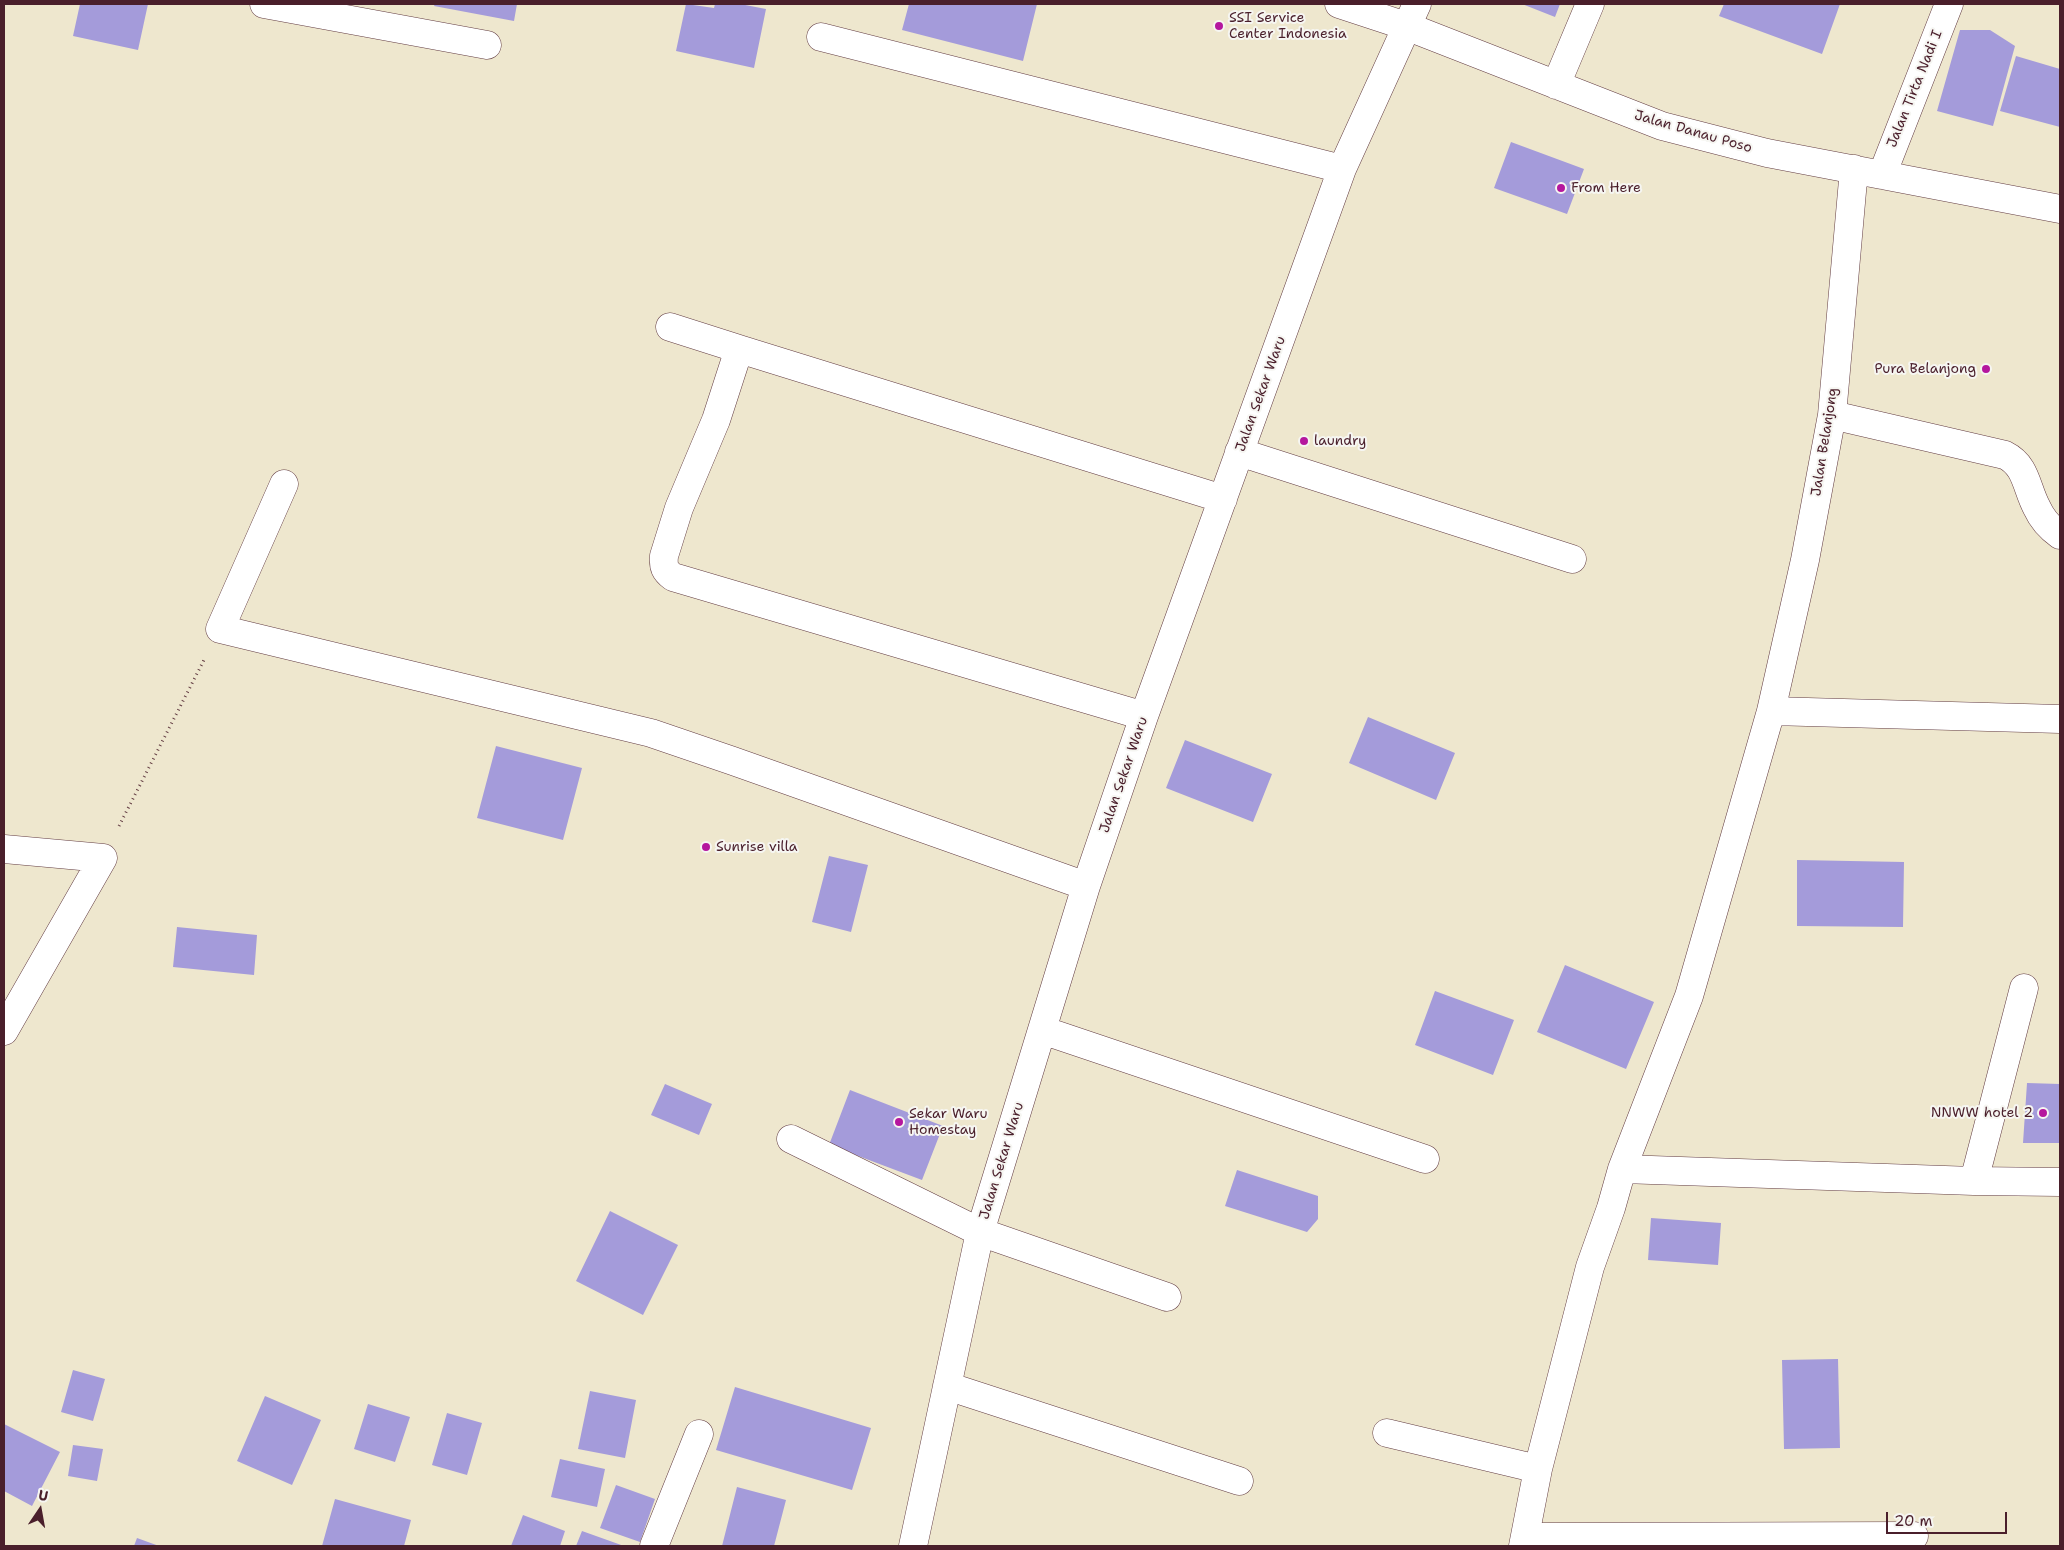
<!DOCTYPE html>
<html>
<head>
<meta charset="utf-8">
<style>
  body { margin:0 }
  #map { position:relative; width:2064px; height:1550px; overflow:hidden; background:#eee7ce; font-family:"Shantell Sans",sans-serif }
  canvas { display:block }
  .frame { position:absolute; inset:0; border:5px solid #4a1f2b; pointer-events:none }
  .north { position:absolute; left:15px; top:1485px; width:50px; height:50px; -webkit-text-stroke:4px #f6f6f2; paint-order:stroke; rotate:12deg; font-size:14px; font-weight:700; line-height:20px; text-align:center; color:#4a1f2b }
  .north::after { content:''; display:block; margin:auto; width:18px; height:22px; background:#4a1f2b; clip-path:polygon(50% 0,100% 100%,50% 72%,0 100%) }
  .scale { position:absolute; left:1886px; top:1512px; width:121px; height:22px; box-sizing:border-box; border:2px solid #4a1f2b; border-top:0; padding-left:6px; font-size:15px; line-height:18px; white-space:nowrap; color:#4a1f2b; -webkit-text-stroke:4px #f6f6f2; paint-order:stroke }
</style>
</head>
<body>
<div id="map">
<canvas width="2064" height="1550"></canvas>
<div class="frame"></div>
<div class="north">U</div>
<div class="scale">20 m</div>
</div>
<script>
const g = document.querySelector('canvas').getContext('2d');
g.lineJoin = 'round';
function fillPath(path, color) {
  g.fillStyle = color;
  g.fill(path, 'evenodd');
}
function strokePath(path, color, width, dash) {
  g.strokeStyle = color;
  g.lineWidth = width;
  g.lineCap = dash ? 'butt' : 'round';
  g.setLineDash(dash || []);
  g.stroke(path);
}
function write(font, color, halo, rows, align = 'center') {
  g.font = font + ' "Shantell Sans",sans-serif';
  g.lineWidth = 4;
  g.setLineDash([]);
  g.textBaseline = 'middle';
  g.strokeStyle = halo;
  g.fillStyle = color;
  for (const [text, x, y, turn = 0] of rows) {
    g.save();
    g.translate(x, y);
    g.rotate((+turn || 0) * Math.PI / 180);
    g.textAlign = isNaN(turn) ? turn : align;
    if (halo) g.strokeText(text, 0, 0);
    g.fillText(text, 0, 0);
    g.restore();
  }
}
fillPath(new Path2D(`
  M80,4H148L138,50L73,36Z
  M435,4H517L514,21L434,6Z
  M686,4L714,8L715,4H740L766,9L754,68L676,51Z
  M909,4H1037L1023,61L902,30Z
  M1522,4H1560L1555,17Z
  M1724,4H1840L1822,54L1719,16Z
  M1960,30H1990L2015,46L1993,126L1937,111Z
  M2016,56L2060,69V127L2000,111Z
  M1511,142L1584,169L1567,214L1494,188Z
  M1368,717L1455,753L1436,800L1349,763Z
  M1185,740L1272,774L1253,822L1166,788Z
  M496,746L582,768L563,840L477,818Z
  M829,856L868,865L851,932L812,922Z
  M1797,860L1904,862L1903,927L1797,926Z
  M177,927L257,935L254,975L173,967Z
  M1565,965L1654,1002L1626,1069L1537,1032Z
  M1435,991L1514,1020L1493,1075L1415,1045Z
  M2027,1083L2060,1084V1143H2023Z
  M665,1084L712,1104L699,1135L651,1115Z
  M850,1090L943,1126L922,1180L829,1145Z
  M1237,1170L1318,1196V1219L1307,1232L1225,1206Z
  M610,1211L678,1245L643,1315L576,1281Z
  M1651,1218L1721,1223L1718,1265L1648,1260Z
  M1838,1359L1840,1448L1784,1449L1782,1360Z
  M73,1370L105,1379L93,1421L61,1412Z
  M735,1387L871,1428L852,1490L716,1450Z
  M590,1391L636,1400L625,1458L578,1449Z
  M265,1396L321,1420L292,1485L237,1461Z
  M368,1404L410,1417L395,1462L354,1449Z
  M447,1413L482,1423L467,1475L432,1465Z
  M4,1424L60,1452L32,1506L4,1491Z
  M73,1445L103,1449L97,1481L68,1476Z
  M560,1459L605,1469L597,1507L551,1497Z
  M616,1485L655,1499L640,1542L600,1528Z
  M737,1487L786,1500L774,1546H722Z
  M335,1499L411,1520L404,1546H322Z
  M523,1515L565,1531L560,1546H511Z
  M582,1531L624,1546H576Z
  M137,1538L159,1546H134Z`), '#a49bda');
const minor = new Path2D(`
  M264,4L487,45
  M1339,4L1406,26L1662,126L1767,153L2060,209
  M821,37L1342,169
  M1556,85L1590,4
  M1882,175L1949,4
  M670,327L739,349
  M1832,415L2005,455C2027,466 2026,488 2037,508C2042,519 2050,528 2060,535
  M1239,452L1572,559
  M284,484L220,629L651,733L733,761L1086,886
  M1771,711L2060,719
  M1144,716L673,577C665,571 663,567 664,556L679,508L716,420L739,349L1223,499
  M4,849L103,858L4,1031
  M1042,1030L1425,1159
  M791,1139L980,1232L1167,1297
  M1622,1169L1974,1181L2060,1182
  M1974,1181L2024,988
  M947,1386L1239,1481
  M1387,1433L1538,1469
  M1525,1537L1914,1536
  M654,1546L699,1434
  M913,1546L980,1232L1086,886L1144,716L1342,169L1417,4
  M1523,1546L1538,1469L1590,1267L1611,1208L1622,1169L1689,996L1771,711L1805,560L1832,415L1854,169`);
strokePath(minor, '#633d43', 29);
strokePath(new Path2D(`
  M119,826L205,658`), '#633d43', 3, [1, 4]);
strokePath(minor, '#fff', 28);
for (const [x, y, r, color] of [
  [1219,26,5,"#b5179e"],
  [1561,188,5,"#b5179e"],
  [1986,369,5,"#b5179e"],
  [1304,441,5,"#b5179e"],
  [706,847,5,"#b5179e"],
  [2043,1113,5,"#b5179e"],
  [899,1122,5,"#b5179e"]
]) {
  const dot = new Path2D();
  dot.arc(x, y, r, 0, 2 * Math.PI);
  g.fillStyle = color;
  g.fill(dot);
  strokePath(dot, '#f6f6f2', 2);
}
write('14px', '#4a1f2b', '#f6f6f2', [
  ["SSI Service",1229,18],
  ["Center Indonesia",1229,34],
  ["From Here",1571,188],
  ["Pura Belanjong",1976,369,"right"],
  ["laundry",1314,441],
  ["Sunrise villa",716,847],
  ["NNWW hotel 2",2033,1113,"right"],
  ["Sekar Waru",909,1114],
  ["Homestay",909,1130]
], 'left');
write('14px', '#4a1f2b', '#f6f6f2', [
  ["Jalan Tirta Nadi I",1915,89,-68],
  ["Jalan Danau Poso",1693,132,16],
  ["Jalan Sekar Waru",1261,394,-70],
  ["Jalan Belanjong",1825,442,-81],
  ["Jalan Sekar Waru",1124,775,-71],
  ["Jalan Sekar Waru",1002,1161,-73]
]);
</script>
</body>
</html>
